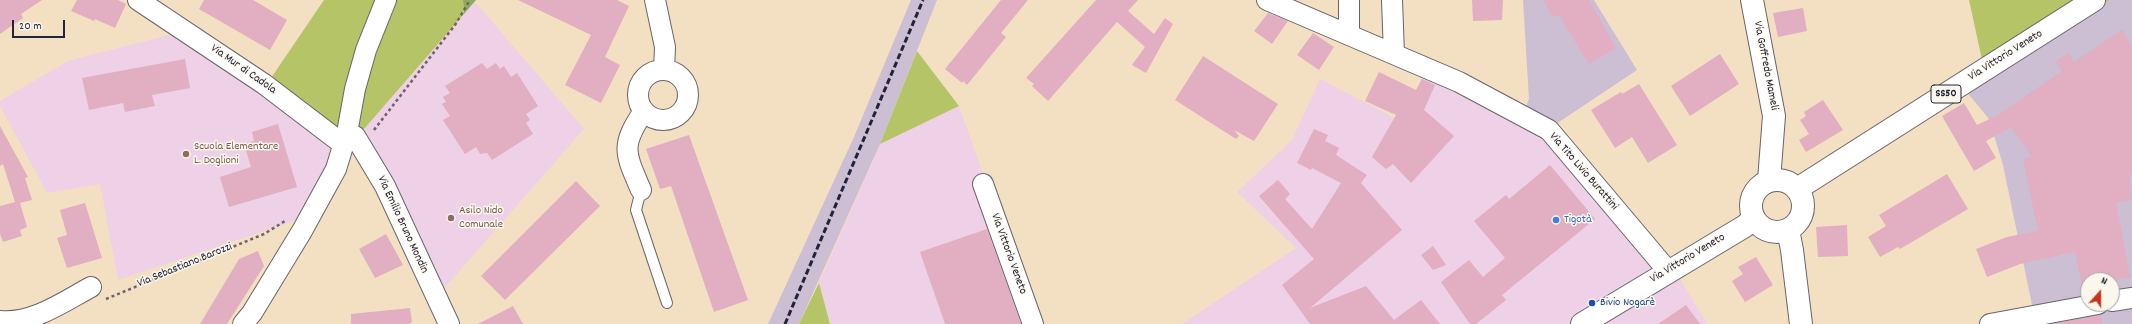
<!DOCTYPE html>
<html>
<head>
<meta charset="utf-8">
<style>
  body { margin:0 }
  #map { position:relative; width:2132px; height:324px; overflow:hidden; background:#f3e0c2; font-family:Dekko,sans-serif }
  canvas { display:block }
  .north { position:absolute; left:2080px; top:272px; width:40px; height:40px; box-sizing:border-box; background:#fbf7ec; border:1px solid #a4a2a5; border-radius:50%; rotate:21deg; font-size:11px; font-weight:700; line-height:16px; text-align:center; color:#22223b }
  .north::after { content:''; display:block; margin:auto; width:14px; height:18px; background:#c8321e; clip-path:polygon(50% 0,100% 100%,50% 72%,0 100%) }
  .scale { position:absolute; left:12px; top:20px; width:53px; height:18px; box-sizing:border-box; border:2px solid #22223b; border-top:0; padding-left:5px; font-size:12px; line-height:14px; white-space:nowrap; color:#22223b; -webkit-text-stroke:3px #fbf7ec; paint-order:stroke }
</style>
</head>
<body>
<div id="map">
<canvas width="2132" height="324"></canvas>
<div class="north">N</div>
<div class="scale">20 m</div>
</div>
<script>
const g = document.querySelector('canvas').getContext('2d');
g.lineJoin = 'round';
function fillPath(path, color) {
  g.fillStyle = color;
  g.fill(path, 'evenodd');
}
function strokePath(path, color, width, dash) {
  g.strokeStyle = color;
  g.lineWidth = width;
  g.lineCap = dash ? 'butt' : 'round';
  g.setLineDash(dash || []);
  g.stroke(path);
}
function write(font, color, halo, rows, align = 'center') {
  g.font = font + ' Dekko,sans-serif';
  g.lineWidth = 3;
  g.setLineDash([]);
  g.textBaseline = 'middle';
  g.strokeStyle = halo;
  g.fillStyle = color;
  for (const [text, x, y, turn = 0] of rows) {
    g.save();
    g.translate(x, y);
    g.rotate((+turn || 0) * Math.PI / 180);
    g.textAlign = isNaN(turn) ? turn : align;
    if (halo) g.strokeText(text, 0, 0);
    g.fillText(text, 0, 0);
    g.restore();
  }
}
fillPath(new Path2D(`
  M475,2L584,129L441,292L351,144L312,215L118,280L100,184L47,193L0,106V101L68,61L192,29L351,144Z
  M1426,71L1544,132L1677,274L1707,324H1182L1296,248L1237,192L1292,140L1320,79L1400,121Z
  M959,106L1036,324H830L819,283L880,144Z`), '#eed0e7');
fillPath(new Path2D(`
  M911,0H937L880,144L799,324H768L854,137Z
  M1523,0H1594L1637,70L1544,132L1521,119L1529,99Z
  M2110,0H2132V324H2036L2003,165L1989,119L1966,91ZM2088,280H2112V304H2088Z`), '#ccbed3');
fillPath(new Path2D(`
  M324,0H463L464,14L351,144L269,81Z
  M1969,0H2110L1986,78Z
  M917,51L959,106L880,144Z
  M819,283L830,324H799Z`), '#b4c467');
fillPath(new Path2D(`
  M463,0H476L464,14Z`), '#8faa5c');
fillPath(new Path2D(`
  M0,0H42L21,14L23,18L0,34Z
  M77,0H118L126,4L115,28L95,19L94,21L71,11Z
  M204,0H253L287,20L270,50L199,9Z
  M518,0H617L629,6L605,57L620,65L601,103L565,85L591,35Z
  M1001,0H1028L1001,33L1006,37L967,85L963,81L962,83L945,69Z
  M1096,0H1138L1128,11L1154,34L1165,18L1173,24L1146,73L1132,65L1145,47L1117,22L1048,101L1032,86L1034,84L1026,78Z
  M1472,0H1503L1502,20L1473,21Z
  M1543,0H1589L1616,48L1589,64L1558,14L1553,17Z
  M1803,8L1807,31L1778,37L1773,13Z
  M1268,13L1288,21L1272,44L1254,31Z
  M2122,30L2132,47V175H2129L2132,200L2116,203L2130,277L2112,281L2088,280V285L2082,286L2075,252L2020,264L1987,277L1976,249L2007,237L2038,231L2023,159L2032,157L2011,127L1986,141L1996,158L1974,171L1942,116L1964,103L1977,125L1998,115L2062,71L2055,62L2068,53L2074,62Z
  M1313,33L1334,47L1319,70L1297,55Z
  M1720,54L1739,84L1690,116L1671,86Z
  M1203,56L1278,104L1254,141L1234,130L1239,136L1236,139L1175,100Z
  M185,59L190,88L152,95L155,106L125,112L123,103L89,110L82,78Z
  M482,63L487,69L496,63L500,69L504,66L511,77L517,73L538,106L526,114L530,120L526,123L533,134L492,160L487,153L480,154L476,147L465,154L443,120L450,116L442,104L446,102L443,97L450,93L445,86Z
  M1379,72L1416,90L1422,79L1435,85L1424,110L1454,136L1411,183L1393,164L1386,169L1372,157L1396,115L1365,101Z
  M1639,84L1677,145L1648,163L1632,137L1615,148L1591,110L1621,92L1622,94Z
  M1823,100L1843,130L1806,152L1799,140L1809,134L1800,120L1806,116L1804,112Z
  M278,124L297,187L229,207L220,177L251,167L244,144L254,141L252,132Z
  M0,126L28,177L25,178L32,200L20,203L27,227L20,230L22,236L3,242L0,234V206L15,202L3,164L0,166Z
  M1314,129L1328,135L1325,141L1339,148L1336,155L1367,175L1361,183L1402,230L1310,308L1366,286L1394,320L1421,300L1440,324H1310L1282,285L1314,259L1259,196L1278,180L1290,194L1285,199L1312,229L1341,183L1312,168L1311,170L1297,163Z
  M689,135L748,300L714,312L671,186L660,189L646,149Z
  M1550,165L1595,219L1502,295L1506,300L1476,324H1470L1441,282L1469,260L1483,277L1505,258L1474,221L1506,195L1509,199Z
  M1947,174L1968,209L1900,249L1898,247L1880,257L1868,237L1886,226L1879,215Z
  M576,181L600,206L505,300L481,276Z
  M85,203L102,258L67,268L57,238L67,235L60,210Z
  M1847,225L1848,256L1818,257L1816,227Z
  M987,229L1021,324H945L920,252Z
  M386,234L403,265L375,278L359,249Z
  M1433,246L1446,265L1433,270L1421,255Z
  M258,251L264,266L227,324H200L239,259Z
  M1756,257L1773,285L1745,302L1732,281L1743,274L1738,267Z
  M1686,305L1700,324H1658Z
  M513,306L523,324H478Z
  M410,308L412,322L409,324H351V314Z
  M2101,315L2102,324H2060V323Z`), '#e1aec2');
const lane = new Path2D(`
  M641,190L636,210L667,303`);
const street = new Path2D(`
  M138,0L264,84L344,145
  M655,0L665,47L664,70
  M1267,0L1459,82L1549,130L1668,271
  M1392,0L1394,54
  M1349,35V0
  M638 95a25 25 0 1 1 50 0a25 25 0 1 1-50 0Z
  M347,133L355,136L385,186L449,324
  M983,184L1033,324
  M641,190C625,153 620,146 644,111
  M2112,301L2132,298
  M0,321C33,324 63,302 91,287
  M243,324L252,313L302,231L336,169L347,133L355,89L366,50L386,0
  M1990,324L2098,304`);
const secondary = new Path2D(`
  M1752,0L1774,116L1769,180
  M1788,230L1792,250L1801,324`);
const primary = new Path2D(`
  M1751 206a26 26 0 1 1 52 0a26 26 0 1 1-52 0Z
  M1797,189L2094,0
  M1582,324L1745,226L1753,219`);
strokePath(lane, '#6b646a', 12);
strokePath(street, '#6b646a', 22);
strokePath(secondary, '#6b646a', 24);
strokePath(primary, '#6b646a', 24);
strokePath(new Path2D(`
  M374,130L455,25L470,0
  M106,299L264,234L285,221`), '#6b646a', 2.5, [3, 3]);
strokePath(lane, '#fff', 10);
strokePath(street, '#fff', 20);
strokePath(secondary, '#fff', 22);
strokePath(primary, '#fff', 22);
strokePath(new Path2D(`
  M785,324L923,0`), '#22223b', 3, [6, 3]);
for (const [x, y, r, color] of [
  [186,154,4,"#8d6e63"],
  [451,218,4,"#8d6e63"],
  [1556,220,4,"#3f7fe0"],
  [1592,303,4,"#1a4fb4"]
]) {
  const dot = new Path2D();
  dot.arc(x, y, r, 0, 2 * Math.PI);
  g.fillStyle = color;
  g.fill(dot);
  strokePath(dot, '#fbf7ec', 1.5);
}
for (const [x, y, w] of [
  [1946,94,30]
]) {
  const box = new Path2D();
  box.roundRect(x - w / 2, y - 9, w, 18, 3);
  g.fillStyle = '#fbf7ec';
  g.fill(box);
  strokePath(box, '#22223b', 1);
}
write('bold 11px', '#22223b', null, [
  ["SS50",1946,94]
]);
write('12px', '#22223b', '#fbf7ec', [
  ["Via Vittorio Veneto",2006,56,-32],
  ["Via Goffredo Mameli",1765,66,79],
  ["Via Mur di Cadola",243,70,35],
  ["Via Tito Livio Burattini",1583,172,49],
  ["Via Emilio Bruno Mondin",402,225,65],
  ["Via Vittorio Veneto",1008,254,70],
  ["Via Vittorio Veneto",1688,259,-31],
  ["Via Sebastiano Barozzi",185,266,-22]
]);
write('12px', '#785e54', '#fbf7ec', [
  ["Scuola Elementare",194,147],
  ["L. Doglioni",194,161],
  ["Asilo Nido",459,211],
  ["Comunale",459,225]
], 'left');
write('12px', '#366cbe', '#fbf7ec', [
  ["Tigotà",1564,220]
], 'left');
write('12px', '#164399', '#fbf7ec', [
  ["Bivio Nogarè",1600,303]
], 'left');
</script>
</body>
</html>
